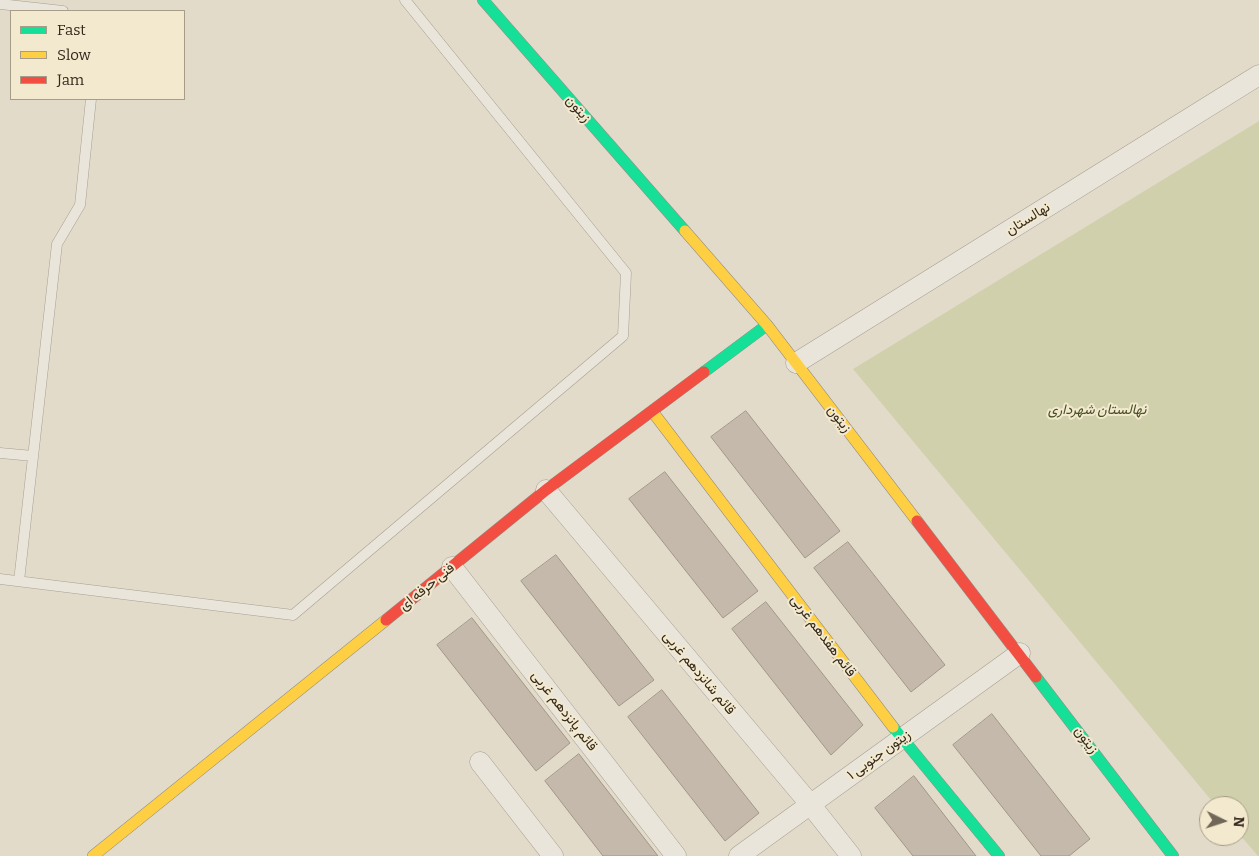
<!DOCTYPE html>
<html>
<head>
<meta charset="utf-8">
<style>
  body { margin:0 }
  #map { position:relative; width:1259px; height:856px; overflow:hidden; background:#e2dbca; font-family:Bitter,serif }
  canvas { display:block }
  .legend { position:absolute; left:10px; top:10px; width:175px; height:90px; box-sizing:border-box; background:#f3e9ce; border:1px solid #a69c87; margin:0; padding:6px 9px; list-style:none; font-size:15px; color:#33281c }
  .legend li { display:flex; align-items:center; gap:10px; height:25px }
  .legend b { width:25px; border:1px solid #a69c87 }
  .north { position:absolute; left:1199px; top:796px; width:50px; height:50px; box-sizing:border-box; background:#f3e9ce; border:1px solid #a69c87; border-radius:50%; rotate:94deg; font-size:14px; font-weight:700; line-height:20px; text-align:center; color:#33281c }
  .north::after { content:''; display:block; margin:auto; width:18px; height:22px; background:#706759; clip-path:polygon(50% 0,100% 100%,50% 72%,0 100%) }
</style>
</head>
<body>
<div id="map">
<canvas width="1259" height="856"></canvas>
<ul class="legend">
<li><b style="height:6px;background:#16e098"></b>Fast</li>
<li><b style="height:6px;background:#ffcf43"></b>Slow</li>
<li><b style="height:6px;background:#f24e42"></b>Jam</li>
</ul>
<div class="north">N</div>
</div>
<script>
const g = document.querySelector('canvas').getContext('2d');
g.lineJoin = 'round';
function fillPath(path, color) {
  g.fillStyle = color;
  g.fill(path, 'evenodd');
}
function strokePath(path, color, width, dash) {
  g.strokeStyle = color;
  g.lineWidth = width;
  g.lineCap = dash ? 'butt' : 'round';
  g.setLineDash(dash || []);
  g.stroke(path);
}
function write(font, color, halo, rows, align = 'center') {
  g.font = font + ' Bitter,Vazirmatn,serif';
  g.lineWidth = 4;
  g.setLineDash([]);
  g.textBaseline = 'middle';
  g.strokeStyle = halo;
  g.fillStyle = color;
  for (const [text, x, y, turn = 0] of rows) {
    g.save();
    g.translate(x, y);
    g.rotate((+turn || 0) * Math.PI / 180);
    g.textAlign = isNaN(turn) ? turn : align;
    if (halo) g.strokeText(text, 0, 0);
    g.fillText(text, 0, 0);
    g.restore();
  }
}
fillPath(new Path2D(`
  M1259,121V856H1258L1239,834V806H1216L853,369Z`), '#d0d1ac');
const building = new Path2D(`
  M746,411L840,531L805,558L711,437Z
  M665,472L758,591L723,618L629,499Z
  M848,542L945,665L911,692L814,568Z
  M556,555L654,680L619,706L521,581Z
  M766,602L863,725L831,755L732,629Z
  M472,618L570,743L536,771L437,645Z
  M662,690L759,813L725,841L628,717Z
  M992,714L1090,839L1069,856H1041L953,745Z
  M579,754L658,856H603L545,781Z
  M914,776L976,856H913L875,808Z`);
fillPath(building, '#c5b9ab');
strokePath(building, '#a19689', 1);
const lane = new Path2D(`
  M0,4L63,11
  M0,453L33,456
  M0,579L293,615L623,336L626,273L405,0
  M19,581L57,244L80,205L91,99`);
const street = new Path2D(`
  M796,363L1259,75
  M546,490L810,804L851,856
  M452,567L676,856
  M480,762L553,856
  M739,856L1020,653`);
const fast = new Path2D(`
  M483,0L685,231
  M704,372L767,325
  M1036,677L1173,856
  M893,727L999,856`);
const slow = new Path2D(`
  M685,231L767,325L917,521
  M652,411L893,727
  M93,856L386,620`);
const jam = new Path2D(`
  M917,521L1036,677
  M386,620L546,490L704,372`);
strokePath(lane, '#a69f93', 11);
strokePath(street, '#a69f93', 21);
strokePath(fast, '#968f83', 12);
strokePath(slow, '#968f83', 12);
strokePath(jam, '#968f83', 12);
strokePath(lane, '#eae5da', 10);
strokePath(street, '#eae5da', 20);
strokePath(fast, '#16e098', 11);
strokePath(slow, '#ffcf43', 11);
strokePath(jam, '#f24e42', 11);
write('14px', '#33281c', '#f3e9ce', [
  ["زیتون",578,109,49],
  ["نهالستان",1028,219,-32],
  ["زیتون",839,419,52],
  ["فنی حرفه ای",427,587,-39],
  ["قائم هفدهم غربی",823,636,53],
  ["قائم شانزدهم غربی",699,673,50],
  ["قائم پانزدهم غربی",564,711,52],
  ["زیتون",1086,740,53],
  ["زیتون جنوبی ۱",879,755,-36]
]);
write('italic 14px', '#434f23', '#f3e9ce', [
  ["نهالستان شهرداری",1097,410]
]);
</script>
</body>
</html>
